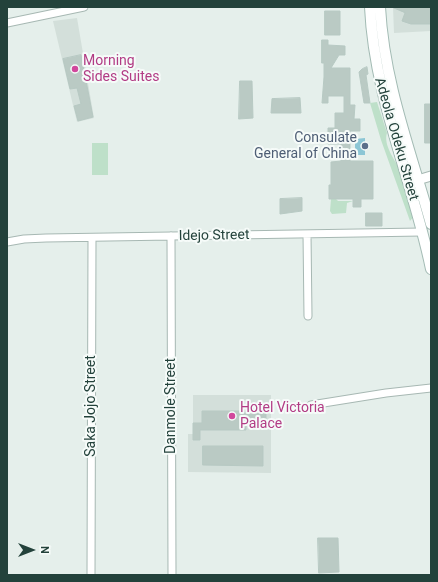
<!DOCTYPE html>
<html>
<head>
<meta charset="utf-8">
<style>
  body { margin:0 }
  #map { position:relative; width:438px; height:582px; overflow:hidden; background:#e5efeb; font-family:Roboto,sans-serif }
  canvas { display:block }
  .frame { position:absolute; inset:0; border:8px solid #23423b; pointer-events:none }
  .north { position:absolute; left:12px; top:530px; width:40px; height:40px; -webkit-text-stroke:3px #f6fbf9; paint-order:stroke; rotate:90deg; font-size:11px; font-weight:700; line-height:16px; text-align:center; color:#23423b }
  .north::after { content:''; display:block; margin:auto; width:14px; height:18px; background:#23423b; clip-path:polygon(50% 0,100% 100%,50% 72%,0 100%) }
</style>
</head>
<body>
<div id="map">
<canvas width="438" height="582"></canvas>
<div class="frame"></div>
<div class="north">N</div>
</div>
<script>
const g = document.querySelector('canvas').getContext('2d');
g.lineJoin = 'round';
function fillPath(path, color) {
  g.fillStyle = color;
  g.fill(path, 'evenodd');
}
function strokePath(path, color, width, dash) {
  g.strokeStyle = color;
  g.lineWidth = width;
  g.lineCap = dash ? 'butt' : 'round';
  g.setLineDash(dash || []);
  g.stroke(path);
}
function write(font, color, halo, rows, align = 'center') {
  g.font = font + ' Roboto,sans-serif';
  g.lineWidth = 4;
  g.setLineDash([]);
  g.textBaseline = 'middle';
  g.strokeStyle = halo;
  g.fillStyle = color;
  for (const [text, x, y, turn = 0] of rows) {
    g.save();
    g.translate(x, y);
    g.rotate((+turn || 0) * Math.PI / 180);
    g.textAlign = isNaN(turn) ? turn : align;
    if (halo) g.strokeText(text, 0, 0);
    g.fillText(text, 0, 0);
    g.restore();
  }
}
fillPath(new Path2D(`
  M393,7H431V31L394,33Z
  M77,18L94,118L77,122L53,21Z
  M193,395H271V473L188,472V434H193Z`), '#d3dfda');
fillPath(new Path2D(`
  M377,102L387,133C383,145 395,160 400,170C407,184 410,201 415,215L410,221L381,140L370,103Z
  M92,143H108V175H92Z
  M331,199H336L338,201H353L347,203L346,213L332,214L330,211Z`), '#bee0c9');
fillPath(new Path2D(`
  M365,138V155H355V139Z`), '#8cc6d5');
const building = new Path2D(`
  M392,7H431V24H411L402,21L405,13Z
  M325,11H340V35H325Z
  M322,40H328V45L345,46V55H339L331,68H350V105H355L354,119H360V131H350V161H373V199H361V207H353V199H329V185H331V162L341,161V144H328V128H335V113H344V96H328V103H322L324,77V63H322Z
  M81,55L93,117L78,121L74,106L81,104L77,88L70,89L63,59Z
  M367,67L368,74L366,75L370,103H364L359,72L362,69Z
  M240,81H252L253,118L239,119Z
  M300,98L301,113H271L272,99Z
  M425,104H431V143H425Z
  M302,198V211L280,214V199Z
  M366,213H382V226H366Z
  M250,403H266V423H246V430H200V440H193V423H202V411H250Z
  M203,446H263V466L203,465Z
  M318,538H338L339,572L319,573Z`);
fillPath(building, '#bacac4');
strokePath(building, '#b7c9c3', 1);
const minor = new Path2D(`
  M7,23L84,7
  M307,234L308,316
  M171,236L172,575
  M7,242L24,239L46,238L422,232
  M311,405L386,393L431,388
  M91,575L92,238`);
const tertiary = new Path2D(`
  M411,182L431,176`);
const secondary = new Path2D(`
  M370,7C374,98 413,181 431,269
  M380,7C384,83 411,152 431,224`);
strokePath(minor, '#a7b8b3', 9);
strokePath(tertiary, '#a7b8b3', 11);
strokePath(secondary, '#a3bbb4', 12);
strokePath(minor, '#fff', 7);
strokePath(tertiary, '#fff', 9);
strokePath(secondary, '#fff', 10);
for (const [x, y, r, color] of [
  [75,69,4,"#d1479c"],
  [365,146,4,"#5c6f8a"],
  [232,416,4,"#d1479c"]
]) {
  const dot = new Path2D();
  dot.arc(x, y, r, 0, 2 * Math.PI);
  g.fillStyle = color;
  g.fill(dot);
  strokePath(dot, '#f6fbf9', 1.5);
}
write('14px', '#b23c85', '#f6fbf9', [
  ["Morning",83,61],
  ["Sides Suites",83,77],
  ["Hotel Victoria",240,408],
  ["Palace",240,424]
], 'left');
write('14px', '#4e5e75', '#f6fbf9', [
  ["Consulate",357,138],
  ["General of China",357,154]
], 'right');
write('14px', '#23423b', '#f6fbf9', [
  ["Adeola Odeku Street",396,139,74],
  ["Idejo Street",214,236,-1],
  ["Saka Jojo Street",91,406,-90],
  ["Danmole Street",171,406,-90]
]);
</script>
</body>
</html>
